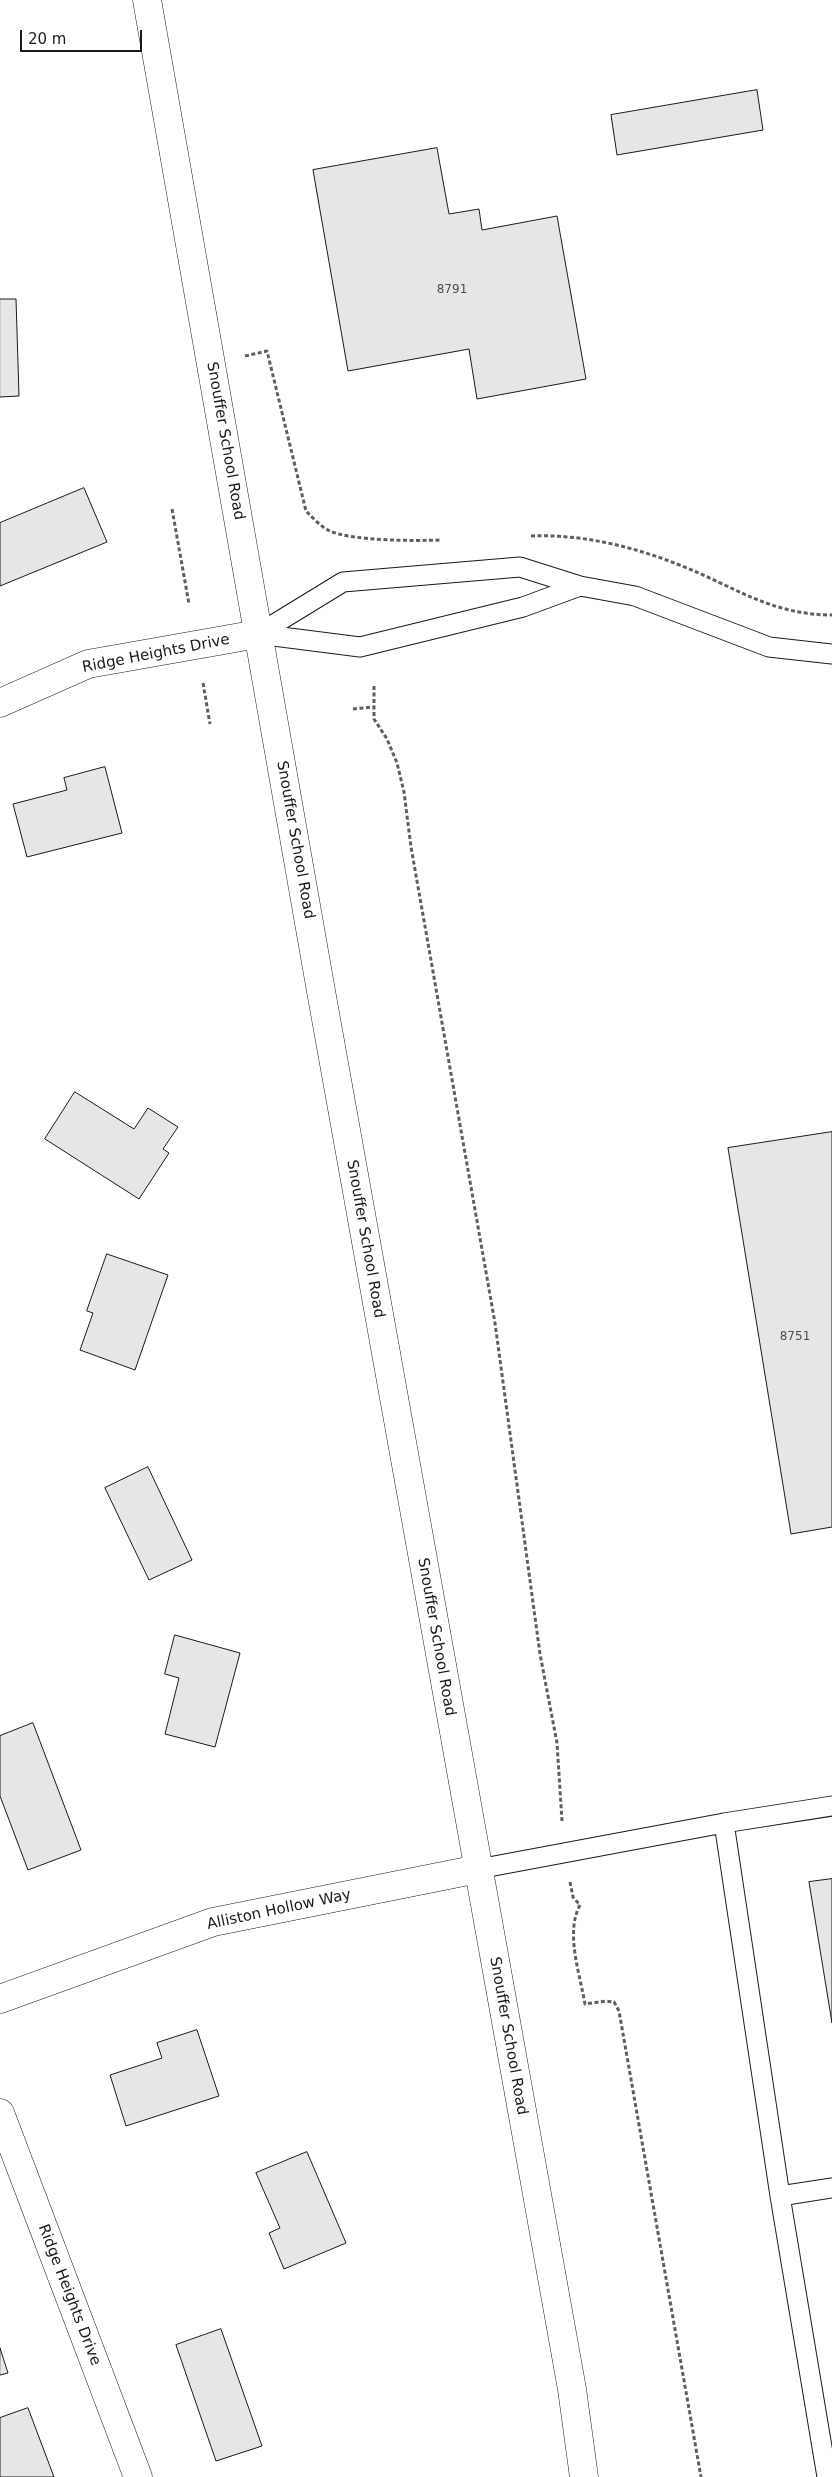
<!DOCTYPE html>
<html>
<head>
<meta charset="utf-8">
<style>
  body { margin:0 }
  #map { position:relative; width:832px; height:2477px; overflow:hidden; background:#fff; font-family:"DejaVu Sans",sans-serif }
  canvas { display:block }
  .scale { position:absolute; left:20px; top:30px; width:122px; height:22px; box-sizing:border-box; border:2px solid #1a1a1a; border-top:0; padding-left:6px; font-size:15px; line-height:18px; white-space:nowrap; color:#1a1a1a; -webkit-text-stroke:4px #fff; paint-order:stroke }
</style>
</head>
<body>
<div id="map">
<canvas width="832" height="2477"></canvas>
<div class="scale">20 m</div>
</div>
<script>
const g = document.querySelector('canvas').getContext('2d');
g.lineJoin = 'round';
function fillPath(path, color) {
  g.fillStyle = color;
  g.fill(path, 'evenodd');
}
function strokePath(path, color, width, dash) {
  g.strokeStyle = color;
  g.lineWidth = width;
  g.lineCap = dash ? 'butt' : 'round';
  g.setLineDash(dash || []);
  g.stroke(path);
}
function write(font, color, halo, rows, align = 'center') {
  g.font = font + ' "DejaVu Sans",sans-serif';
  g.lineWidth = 4;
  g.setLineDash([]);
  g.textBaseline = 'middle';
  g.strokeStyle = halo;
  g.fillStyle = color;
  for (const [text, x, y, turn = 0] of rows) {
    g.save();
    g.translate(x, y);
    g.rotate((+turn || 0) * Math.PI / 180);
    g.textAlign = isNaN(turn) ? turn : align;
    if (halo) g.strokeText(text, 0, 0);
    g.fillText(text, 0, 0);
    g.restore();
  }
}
const building = new Path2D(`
  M757,90L763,130L617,155L611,115Z
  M437,148L449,214L479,209L482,230L557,216L586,379L477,399L469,349L348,371L313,170Z
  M0,299H16L19,396L0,397Z
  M84,488L107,542L0,586V523Z
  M105,767L122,833L27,857L13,804L67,790L64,778Z
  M75,1092L134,1129L148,1108L178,1127L163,1149L169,1153L139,1199L45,1139Z
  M832,1132V1527L791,1534L728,1148Z
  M107,1254L168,1275L135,1370L80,1350L93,1313L87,1311Z
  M148,1467L192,1560L149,1580L105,1488Z
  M175,1635L240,1653L215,1747L165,1734L179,1678L165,1674Z
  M33,1723L81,1850L28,1870L0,1796V1736Z
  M832,1879V2023L809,1882Z
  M197,2030L219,2096L126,2126L110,2075L162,2058L157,2043Z
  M307,2152L346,2243L284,2269L269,2233L280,2228L256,2173Z
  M221,2329L262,2446L216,2461L176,2345Z
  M0,2348L8,2373L0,2375Z
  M28,2408L54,2477H0V2418Z`);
fillPath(building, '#e6e6e6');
strokePath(building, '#1a1a1a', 1);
const lane = new Path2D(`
  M580,586L523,607L360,647L258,634L343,582L520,567L580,586L635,596L769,647L832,654
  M724,1823L780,2196L827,2477
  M478,1869L724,1823L832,1806
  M780,2196L832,2188`);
const street = new Path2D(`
  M0,703L88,664L258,634
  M0,1999L213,1922L478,1869
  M0,2113L138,2477`);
const secondary = new Path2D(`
  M147,0L321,991L572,2389L584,2477`);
strokePath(lane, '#1a1a1a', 21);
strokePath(street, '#1a1a1a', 29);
strokePath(secondary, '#1a1a1a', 29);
strokePath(new Path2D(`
  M245,356L267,351L306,511C313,518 321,527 330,531C352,541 415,541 440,540
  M172,509L189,604
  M531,536C581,534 631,546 677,564C732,585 770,615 832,615
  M203,683L210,724
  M374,686V719L387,739L397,763L404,792L411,847L495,1323L540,1654L557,1743L562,1821
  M353,709L373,707
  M570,1882L573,1897L580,1905C565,1933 580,1974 585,2004L606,2001L614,2002L619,2011L701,2477`), '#5f5f5f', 3, [4, 2.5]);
strokePath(lane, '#fff', 19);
strokePath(street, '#fff', 28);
strokePath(secondary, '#fff', 28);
write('12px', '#4d4d4d', null, [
  ["8791",452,290],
  ["8751",795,1337]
]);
write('15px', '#1a1a1a', '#fff', [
  ["Snouffer School Road",225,441,80],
  ["Ridge Heights Drive",156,654,-11],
  ["Snouffer School Road",295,840,80],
  ["Snouffer School Road",365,1239,80],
  ["Snouffer School Road",436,1637,80],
  ["Alliston Hollow Way",279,1910,-12],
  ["Snouffer School Road",508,2036,80],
  ["Ridge Heights Drive",69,2295,69]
]);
</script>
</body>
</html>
